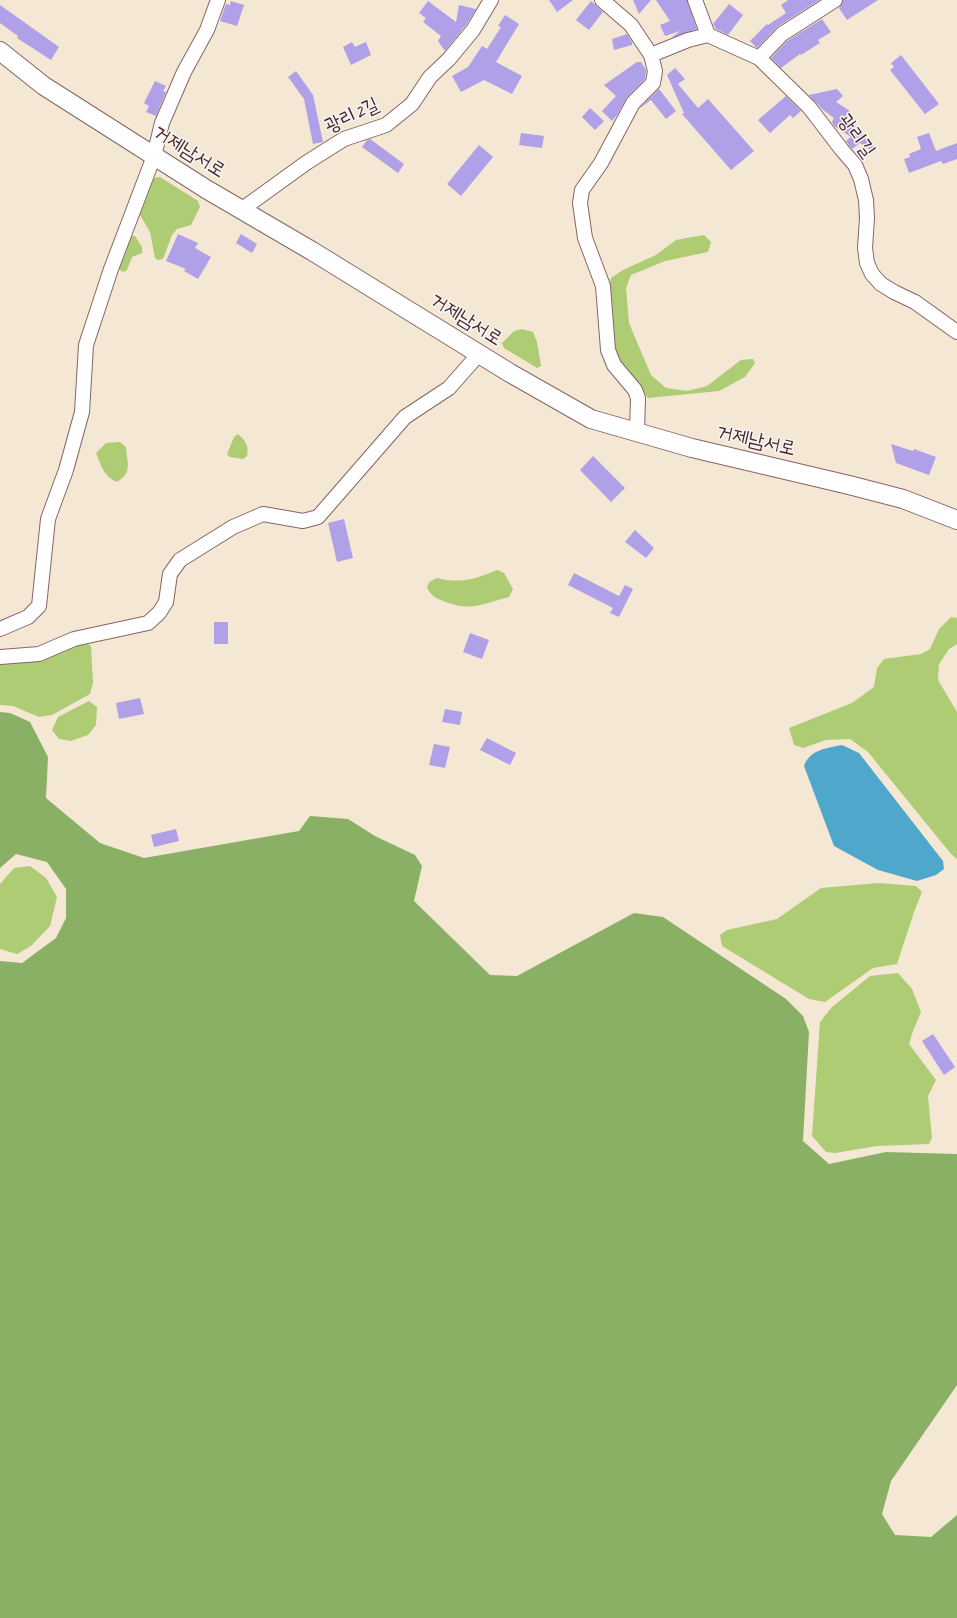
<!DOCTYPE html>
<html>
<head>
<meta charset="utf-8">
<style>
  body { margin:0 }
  canvas { display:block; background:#f4e7d3 }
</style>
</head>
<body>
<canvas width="957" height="1618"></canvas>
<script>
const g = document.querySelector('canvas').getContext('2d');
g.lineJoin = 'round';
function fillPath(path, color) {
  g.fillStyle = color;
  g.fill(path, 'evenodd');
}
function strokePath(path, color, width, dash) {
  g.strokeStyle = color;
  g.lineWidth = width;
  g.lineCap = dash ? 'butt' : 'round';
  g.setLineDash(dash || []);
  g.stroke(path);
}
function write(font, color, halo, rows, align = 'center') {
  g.font = font + ' Caveat,"Poor Story",sans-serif';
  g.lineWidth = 3;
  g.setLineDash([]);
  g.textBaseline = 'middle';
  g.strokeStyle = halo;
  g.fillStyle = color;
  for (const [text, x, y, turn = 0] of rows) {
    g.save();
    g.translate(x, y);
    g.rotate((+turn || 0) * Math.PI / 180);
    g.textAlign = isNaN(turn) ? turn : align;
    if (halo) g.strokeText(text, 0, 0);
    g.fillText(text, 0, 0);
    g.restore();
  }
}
fillPath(new Path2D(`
  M160,177L198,201L200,207L191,225L177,229L172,235L163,259L158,260L155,258L150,232L140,215L154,178Z
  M704,235L711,242L708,252L665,261L631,275L626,288L629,323L651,375L666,388L687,391L707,386L741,360L753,359L755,363L745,377L719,391L648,398L618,362L614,348L609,288L611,278L623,270L656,255L676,240Z
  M130,236H135L142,247V253L132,257L127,270L124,272L121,271L118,268Z
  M522,329L533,332L537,342L541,366L537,368L504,348L502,343L514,331Z
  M238,434C246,441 249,446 247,456L243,459L230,457L227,454L234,437Z
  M120,442L126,447C127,464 133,472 117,482C104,477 101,465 96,453L106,443Z
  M497,570L504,573L513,589L509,597C485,603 471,612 446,602C436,598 433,598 427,588L429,582L437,578C460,584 476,579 497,570Z
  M951,617L957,618V644L949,649L939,664L938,680L957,712V859L951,854L868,752L850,739L826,740L803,748L794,745L789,728L852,703L874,687L877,668L884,659L921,654L930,649L939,629Z
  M85,642L91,646L93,683L90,694L52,715L39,717L13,706L0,705V664L42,661Z
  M89,701L97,707L96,725L88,735L71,741L59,739L52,730L58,717Z
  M30,866L46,878L57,897L50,926L31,946L17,954L0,949V884L14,868Z
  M878,883L916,886L922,892L914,912L897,964L873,968L825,1002L809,999L722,946L720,935L727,930L777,919L821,888Z
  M898,973L912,989L921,1012L913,1031L909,1044L936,1080L928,1096L932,1138L929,1144L877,1146L835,1153L826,1152L812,1136L820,1022L832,1007L870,976Z`), '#adcc74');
fillPath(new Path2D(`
  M0,712L10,713L30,722L48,757L46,798L100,843L144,858L299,831L310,816L348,819L375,836L415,855L422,866L414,901L490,975L517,976L634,913L663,917L786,999L803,1016L809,1032L803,1141L829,1164L886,1152L957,1154V1385L891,1481L882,1514L895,1535L931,1537L957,1515V1618H0V961L22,963L56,938L66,918V889L47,862L16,854L0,868Z`), '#8ab066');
fillPath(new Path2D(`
  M842,745L859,753L943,861L944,869L936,875L917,881L878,870L834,846L804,766C809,750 827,748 842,745Z`), '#4fa7cc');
fillPath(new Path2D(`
  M549,0H573L557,12Z
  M633,0H651L639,14Z
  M656,0H687L697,29L671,38L680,31L665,36L660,25L670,21Z
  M788,0H819L777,27L757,48L750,41L767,24L768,25L786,13L781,5Z
  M843,0H878L847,20L839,8L842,4Z
  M231,1L244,5L237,26L220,21L226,4L230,5Z
  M428,1L456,22L459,5L476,9L466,25L445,51L438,41L441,36L423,22L426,18L419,13Z
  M591,1L603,12L589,30L576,20Z
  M729,4L743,15L728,35L716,29L713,24Z
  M0,5L59,47L51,60L17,38L18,36L0,23Z
  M505,15L519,24L496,62L522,76L512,94L484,80L461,92L452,76L468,67L482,46L487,49L501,27L498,26Z
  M822,19L831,32L818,40L820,43L801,55L800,54L781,68L771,58L787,41Z
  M627,34L632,42V45L614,50L612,39Z
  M352,42L355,47L366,42L371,55L351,65L343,47Z
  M901,55L939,104L925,114L890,70L894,67L891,63Z
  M637,62H641L646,70L645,79L627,97L617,115L612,121L602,111L616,96L604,85Z
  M675,68L685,79L678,84L698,108L708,99L754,151L731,170L682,114L684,113L667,75Z
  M296,71L313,95L323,142L313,144L304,99L288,77Z
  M155,81L166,86L163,91L166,92L156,116L146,112L149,106L144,103Z
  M659,89L676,111L666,119L651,100L639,109Z
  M837,89L843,96L836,102L850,111L847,116L876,149L874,152L860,143L852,149L846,141L851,137L834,126L832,122L834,118L822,109L809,95Z
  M786,96L801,111L793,118L790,115L770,133L758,120Z
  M590,108L604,121L595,130L582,117Z
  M521,133L544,136L542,148L519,145Z
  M929,133L936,151L957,143V159L943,164L941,161L909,173L904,159L910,157L909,154L921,149L917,137Z
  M370,139L404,164L398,173L362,147L367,140Z
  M479,145L493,157L461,196L447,184Z
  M178,234L198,243L195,248L211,257L198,279L184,271L186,269L166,261Z
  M241,234L257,244L252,253L236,243Z
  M891,444L913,451L914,449L936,457L929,475L896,463Z
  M593,456L625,488L611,502L580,470Z
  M344,519L353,558L337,562L328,523Z
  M635,530L654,548L646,558L625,542Z
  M574,573L619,596L625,585L633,589L619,617L610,613L613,608L568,585Z
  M214,622H228V644H214Z
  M470,633L489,640L482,659L463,652Z
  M140,698L144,714L119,719L116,703Z
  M445,709L462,712L460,725L442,722Z
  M487,738L516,753L510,765L480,750Z
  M434,744L450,747L445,768L429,765Z
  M176,829L179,841L154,847L151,835Z
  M933,1034L955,1067L944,1075L922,1041Z`), '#afa0e8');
const minor = new Path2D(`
  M602,0L631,25L651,55
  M695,0L708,35L759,58L809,107L842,150L855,165L861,179L866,200L867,218L865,248L867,263L872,274L881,284L894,292L915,302L957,332
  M759,58L782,34L835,0
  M241,210L306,163L344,139L386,125L412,104L430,77L449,59L473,30L491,0
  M637,433L638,398L635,390L614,365L608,350L603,286L585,238L580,203L582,190L601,163L633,103L653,83L655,71L651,55L688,40L708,35
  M0,629L28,617L39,606L48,519L66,470L82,412L86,345L111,269L154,156L162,123L184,72L207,30L218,0
  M0,657L39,654L74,639L148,623L159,613L166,602L170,574L180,560L233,527L263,514L303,521L318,517L405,417L449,388L479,354`);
const major = new Path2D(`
  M0,51L44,86L206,189L312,251L510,373L591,419L692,448L849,485L903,499L957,520`);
strokePath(minor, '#866566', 16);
strokePath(major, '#866566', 20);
strokePath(minor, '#fff', 14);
strokePath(major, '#fff', 18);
write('20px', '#4a1f2b', '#f6f6f2', [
  ["광리2길",352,116,-25],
  ["광리길",856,136,54],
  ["거제남서로",189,152,32],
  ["거제남서로",466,320,32],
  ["거제남서로",756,441,13]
]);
</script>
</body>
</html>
